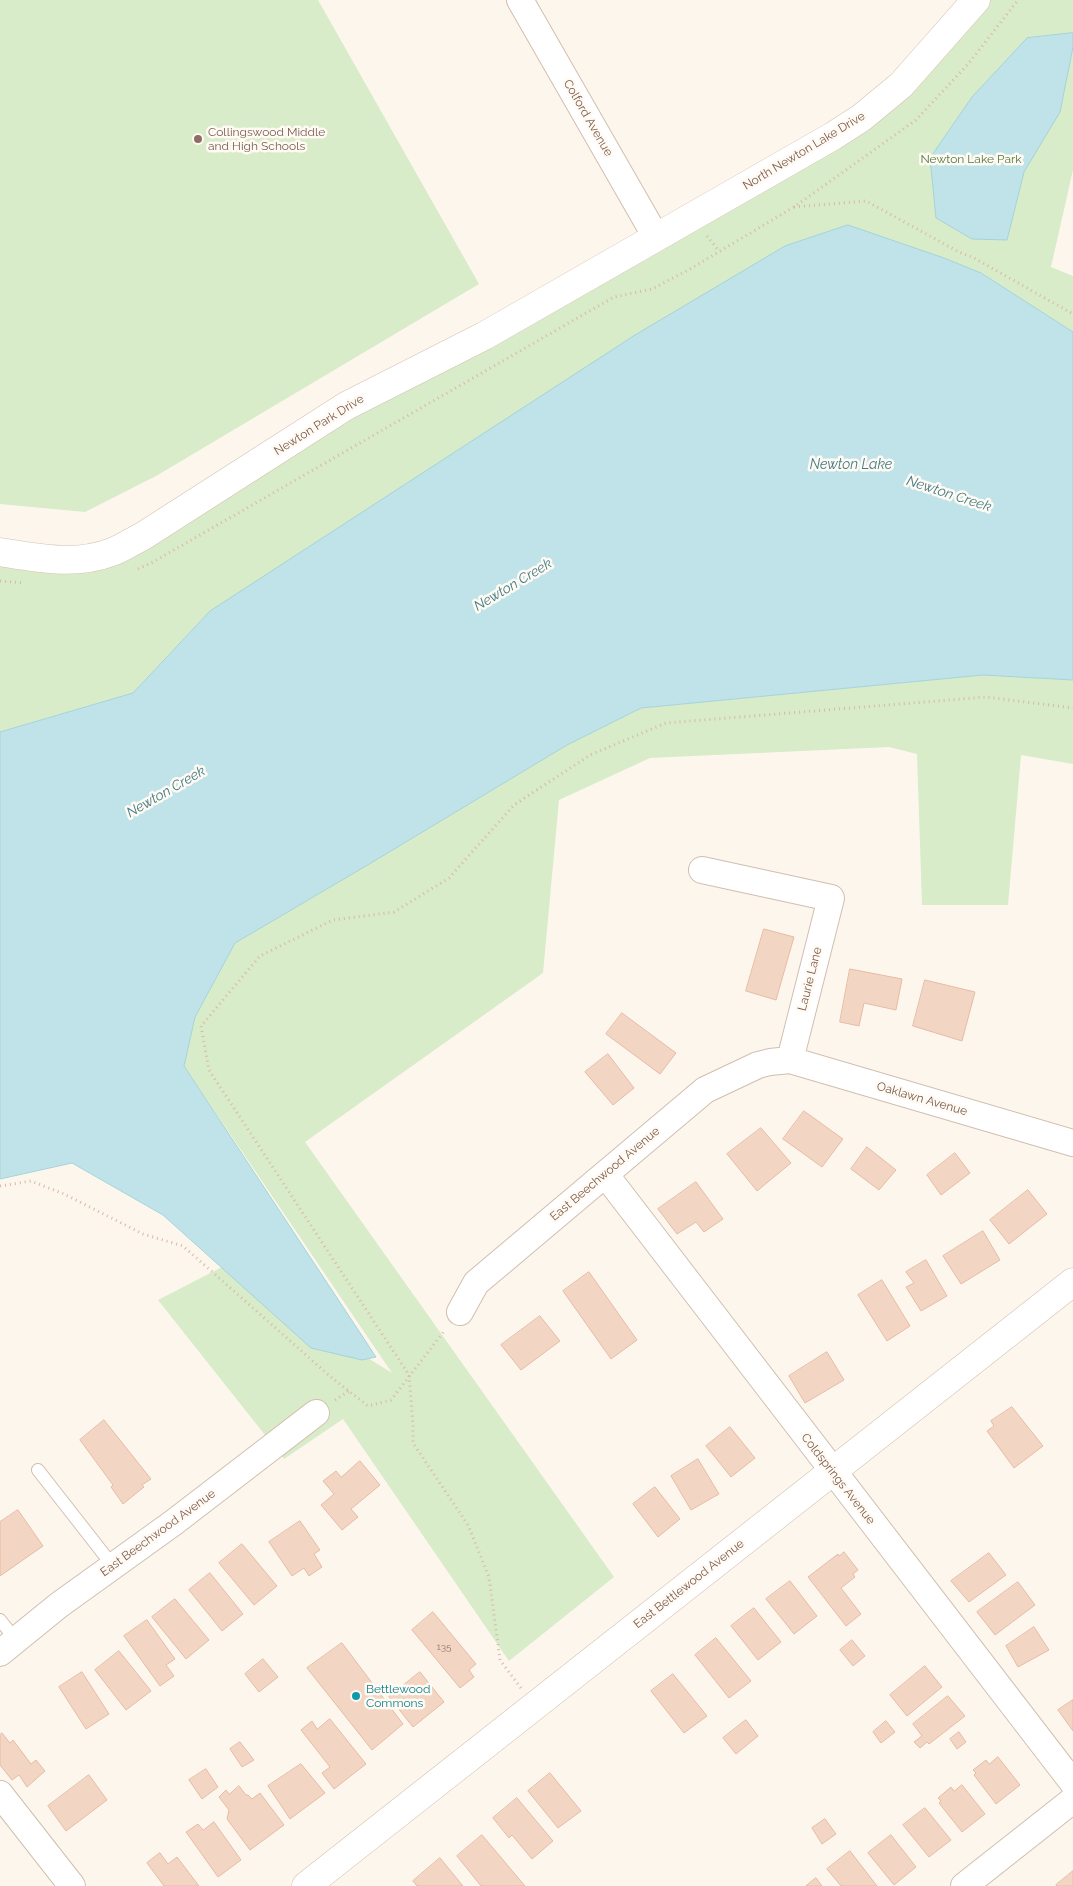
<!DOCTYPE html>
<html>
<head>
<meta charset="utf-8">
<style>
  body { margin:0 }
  canvas { display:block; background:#fdf6ec }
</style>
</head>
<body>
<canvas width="1073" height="1886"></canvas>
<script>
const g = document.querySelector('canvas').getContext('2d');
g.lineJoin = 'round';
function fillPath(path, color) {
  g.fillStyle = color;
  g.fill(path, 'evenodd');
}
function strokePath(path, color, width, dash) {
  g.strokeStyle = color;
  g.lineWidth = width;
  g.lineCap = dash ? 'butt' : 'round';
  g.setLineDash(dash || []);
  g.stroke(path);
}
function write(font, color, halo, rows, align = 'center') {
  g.font = font + ' Raleway,sans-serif';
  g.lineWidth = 5;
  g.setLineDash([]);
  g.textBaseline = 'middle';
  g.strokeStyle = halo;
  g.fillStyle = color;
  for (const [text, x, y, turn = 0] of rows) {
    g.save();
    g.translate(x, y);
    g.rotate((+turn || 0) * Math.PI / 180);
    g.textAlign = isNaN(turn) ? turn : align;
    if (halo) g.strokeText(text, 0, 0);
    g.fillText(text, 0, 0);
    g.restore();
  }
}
fillPath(new Path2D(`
  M0,0H318L479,284L156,476L85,512L0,504Z
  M976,0H1073V170L1051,267L1073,276V332L981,273L210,611L133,693L0,732V552L88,558L833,136Z
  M984,675L1073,680V764L1021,755L1008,905H922L917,754L889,747L650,758L559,800L543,973L305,1142L614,1577L509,1661L343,1419L284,1459L158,1300L222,1267L392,1373L184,1066L195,1017L235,943L371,863L567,745L641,708Z`), '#d8ecc9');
const water = new Path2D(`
  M1073,33V47L1060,112L1024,172L1007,240L972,239L936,218L930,158L972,97L1027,38Z
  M848,225L944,258L981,273L1073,332V680L983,675L641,708L567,745L371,863L235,943L195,1017L184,1066L376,1357L362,1360L311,1348L163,1215L72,1163L0,1179V732L133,693L210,611L635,335L785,246Z`);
fillPath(water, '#bfe3e8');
strokePath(water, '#a5d3da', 1);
const building = new Path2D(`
  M764,929L794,937L776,1000L746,991Z
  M850,969L902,979L896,1010L864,1003L859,1026L840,1022Z
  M925,980L975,992L962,1041L913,1026Z
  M622,1013L676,1053L660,1074L606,1034Z
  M608,1054L634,1088L613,1105L585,1072Z
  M804,1111L843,1139L822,1167L783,1139Z
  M761,1128L791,1163L757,1191L727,1154Z
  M867,1147L896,1170L879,1190L851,1169Z
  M955,1153L970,1173L941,1195L927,1175Z
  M696,1182L723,1219L704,1232L696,1222L677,1234L658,1209Z
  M1028,1190L1047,1214L1009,1244L990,1220Z
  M983,1231L1000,1260L961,1284L943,1256Z
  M926,1260L947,1296L921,1311L906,1287L914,1283L906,1272Z
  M589,1272L637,1340L611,1359L563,1291Z
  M882,1280L910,1326L887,1341L858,1295Z
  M540,1316L560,1341L521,1370L501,1345Z
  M827,1352L844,1380L805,1403L789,1376Z
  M1012,1407L1043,1446L1014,1468L987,1431L994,1426L991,1421Z
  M104,1420L151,1479L142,1485L144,1487L123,1504L111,1487L113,1485L80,1440Z
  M730,1427L755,1458L731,1477L706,1446Z
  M698,1459L719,1494L691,1510L671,1476Z
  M360,1461L380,1485L351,1509L358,1517L342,1530L321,1505L334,1494L323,1481L336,1471L341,1477Z
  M655,1487L680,1519L658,1537L633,1504Z
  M18,1510L43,1546L0,1576V1522Z
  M300,1521L320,1550L314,1554L322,1567L309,1576L304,1568L292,1576L269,1542Z
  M242,1544L277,1586L254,1605L219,1563Z
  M844,1552L858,1570L853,1574L855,1577L841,1588L861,1614L846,1626L808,1577L838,1554L839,1556Z
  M989,1553L1006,1575L969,1602L951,1581Z
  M210,1573L243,1614L222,1631L189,1590Z
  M790,1581L817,1616L794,1634L766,1599Z
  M1018,1582L1035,1605L995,1635L977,1612Z
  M175,1599L209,1640L186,1659L152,1617Z
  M754,1608L781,1642L758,1660L731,1626Z
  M433,1612L476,1664L469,1670L474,1677L460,1688L412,1630Z
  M147,1620L175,1659L166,1665L174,1676L160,1686L124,1636Z
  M1034,1627L1049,1650L1018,1667L1006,1646Z
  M716,1638L751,1681L729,1698L695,1655Z
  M852,1640L865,1656L853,1666L840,1650Z
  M342,1643L403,1724L372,1750L307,1668Z
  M119,1651L151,1691L126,1710L95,1670Z
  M263,1659L278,1677L259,1692L245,1674Z
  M925,1666L942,1687L907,1716L890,1695Z
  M82,1672L109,1714L86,1729L59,1687Z
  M420,1672L444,1702L413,1727L389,1697Z
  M673,1674L707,1716L684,1733L651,1691Z
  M948,1696L965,1716L929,1744L927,1742L920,1748L914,1742L922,1736L913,1724Z
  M1073,1700V1731L1058,1710Z
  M330,1719L366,1764L334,1789L322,1773L330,1767L301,1730L312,1721L317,1729Z
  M746,1720L758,1736L736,1754L723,1738Z
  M886,1721L895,1732L881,1743L873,1732Z
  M959,1732L966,1742L957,1749L950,1739Z
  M2,1733L10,1743L13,1740L31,1764L36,1760L45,1771L27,1787L19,1775L12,1780L0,1765V1735Z
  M240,1742L254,1760L242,1767L230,1749Z
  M998,1757L1020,1785L996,1804L974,1775L976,1773L973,1770L986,1760L989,1764Z
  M301,1764L325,1793L290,1819L268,1786Z
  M206,1769L218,1787L202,1799L189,1780Z
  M550,1773L581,1811L558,1828L528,1791Z
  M89,1775L107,1800L66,1831L48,1806Z
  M962,1785L985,1814L962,1832L939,1803L941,1801L938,1798L951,1787L954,1791Z
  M239,1786L246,1795H248L252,1799L260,1793L284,1825L250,1850L227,1819L229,1810L219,1797L226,1790L229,1794Z
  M517,1798L553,1841L532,1859L512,1835L509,1838L493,1818Z
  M925,1808L951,1840L929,1857L903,1825Z
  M825,1819L836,1834L822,1844L812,1828Z
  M214,1822L241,1860L218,1877L186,1832L198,1824L203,1830Z
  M482,1835L525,1886H481L457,1856Z
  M891,1835L916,1867L894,1885L868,1853Z
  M850,1851L877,1886H841L827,1869Z
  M160,1853L168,1864L177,1857L199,1886H164L147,1863Z
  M440,1858L463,1886H417L413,1881Z
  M1073,1871V1886H1057L1056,1885Z
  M816,1878L822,1886H806Z`);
fillPath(building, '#f3d5c3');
strokePath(building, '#e6bba3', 1);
const lane = new Path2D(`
  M38,1470L113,1566
  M0,1620L16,1640`);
const street = new Path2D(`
  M520,0L656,237
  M702,870L831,898L790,1060
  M605,1174L1073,1783
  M460,1312L476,1283L705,1090L758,1065L770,1062L790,1060L1073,1143
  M0,1653L59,1605L173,1523L316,1413
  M0,1794L72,1886
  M964,1886L1073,1800`);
const secondary = new Path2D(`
  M0,552C37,558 75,566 112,552C123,548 133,541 143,536L346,406L484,336L833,136L861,118L901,85L976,0
  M306,1886L1073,1282`);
strokePath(lane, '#d1beb0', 14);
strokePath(street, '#d1beb0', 28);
strokePath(secondary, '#d6c0b0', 29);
strokePath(new Path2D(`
  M794,207L866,201L959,252L974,258L1073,314
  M707,236L719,251
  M138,569L153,562L614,297L652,289L690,269L794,207L916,120L969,63L1018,0
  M0,581L24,583
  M0,1186L31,1181L64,1194L143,1234L183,1246L332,1378L368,1406L391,1400L445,1330
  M335,1400L349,1391
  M521,1688L500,1660L489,1577L468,1525L413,1443V1425L409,1375L209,1070L201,1026L260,956L333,920L394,912L449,878L514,805L590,755L666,723L986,697L1073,708`), '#d9b8a5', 3, [1, 4]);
strokePath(lane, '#fff', 12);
strokePath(street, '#fff', 26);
strokePath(secondary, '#fff', 28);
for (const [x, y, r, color] of [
  [198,139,5,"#8d6e63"],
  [356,1696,5,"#0f9aa8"]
]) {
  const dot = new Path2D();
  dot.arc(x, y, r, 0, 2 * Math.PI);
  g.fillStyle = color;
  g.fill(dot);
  strokePath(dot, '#fffaf3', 2);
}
write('10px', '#987a6a', null, [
  ["135",444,1647]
]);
write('12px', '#7a5c4d', '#fffaf3', [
  ["Colford Avenue",588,118,60],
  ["North Newton Lake Drive",804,151,-31],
  ["Newton Park Drive",319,425,-32],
  ["Laurie Lane",810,979,-76],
  ["Oaklawn Avenue",922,1099,16],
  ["East Beechwood Avenue",605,1174,-40],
  ["Coldsprings Avenue",838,1479,52],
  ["East Beechwood Avenue",158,1533,-36],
  ["East Bettlewood Avenue",689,1584,-38]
]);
write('12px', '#785e54', '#fffaf3', [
  ["Collingswood Middle",208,132],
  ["and High Schools",208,146]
], 'left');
write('12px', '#537a41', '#fffaf3', [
  ["Newton Lake Park",971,159]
]);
write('12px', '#0d838f', '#fffaf3', [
  ["Bettlewood",366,1689],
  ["Commons",366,1703]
], 'left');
write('italic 14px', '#437c86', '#fffaf3', [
  ["Newton Lake",851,465],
  ["Newton Creek",949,494,18],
  ["Newton Creek",513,585,-31],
  ["Newton Creek",166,792,-30]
]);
</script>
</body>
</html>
